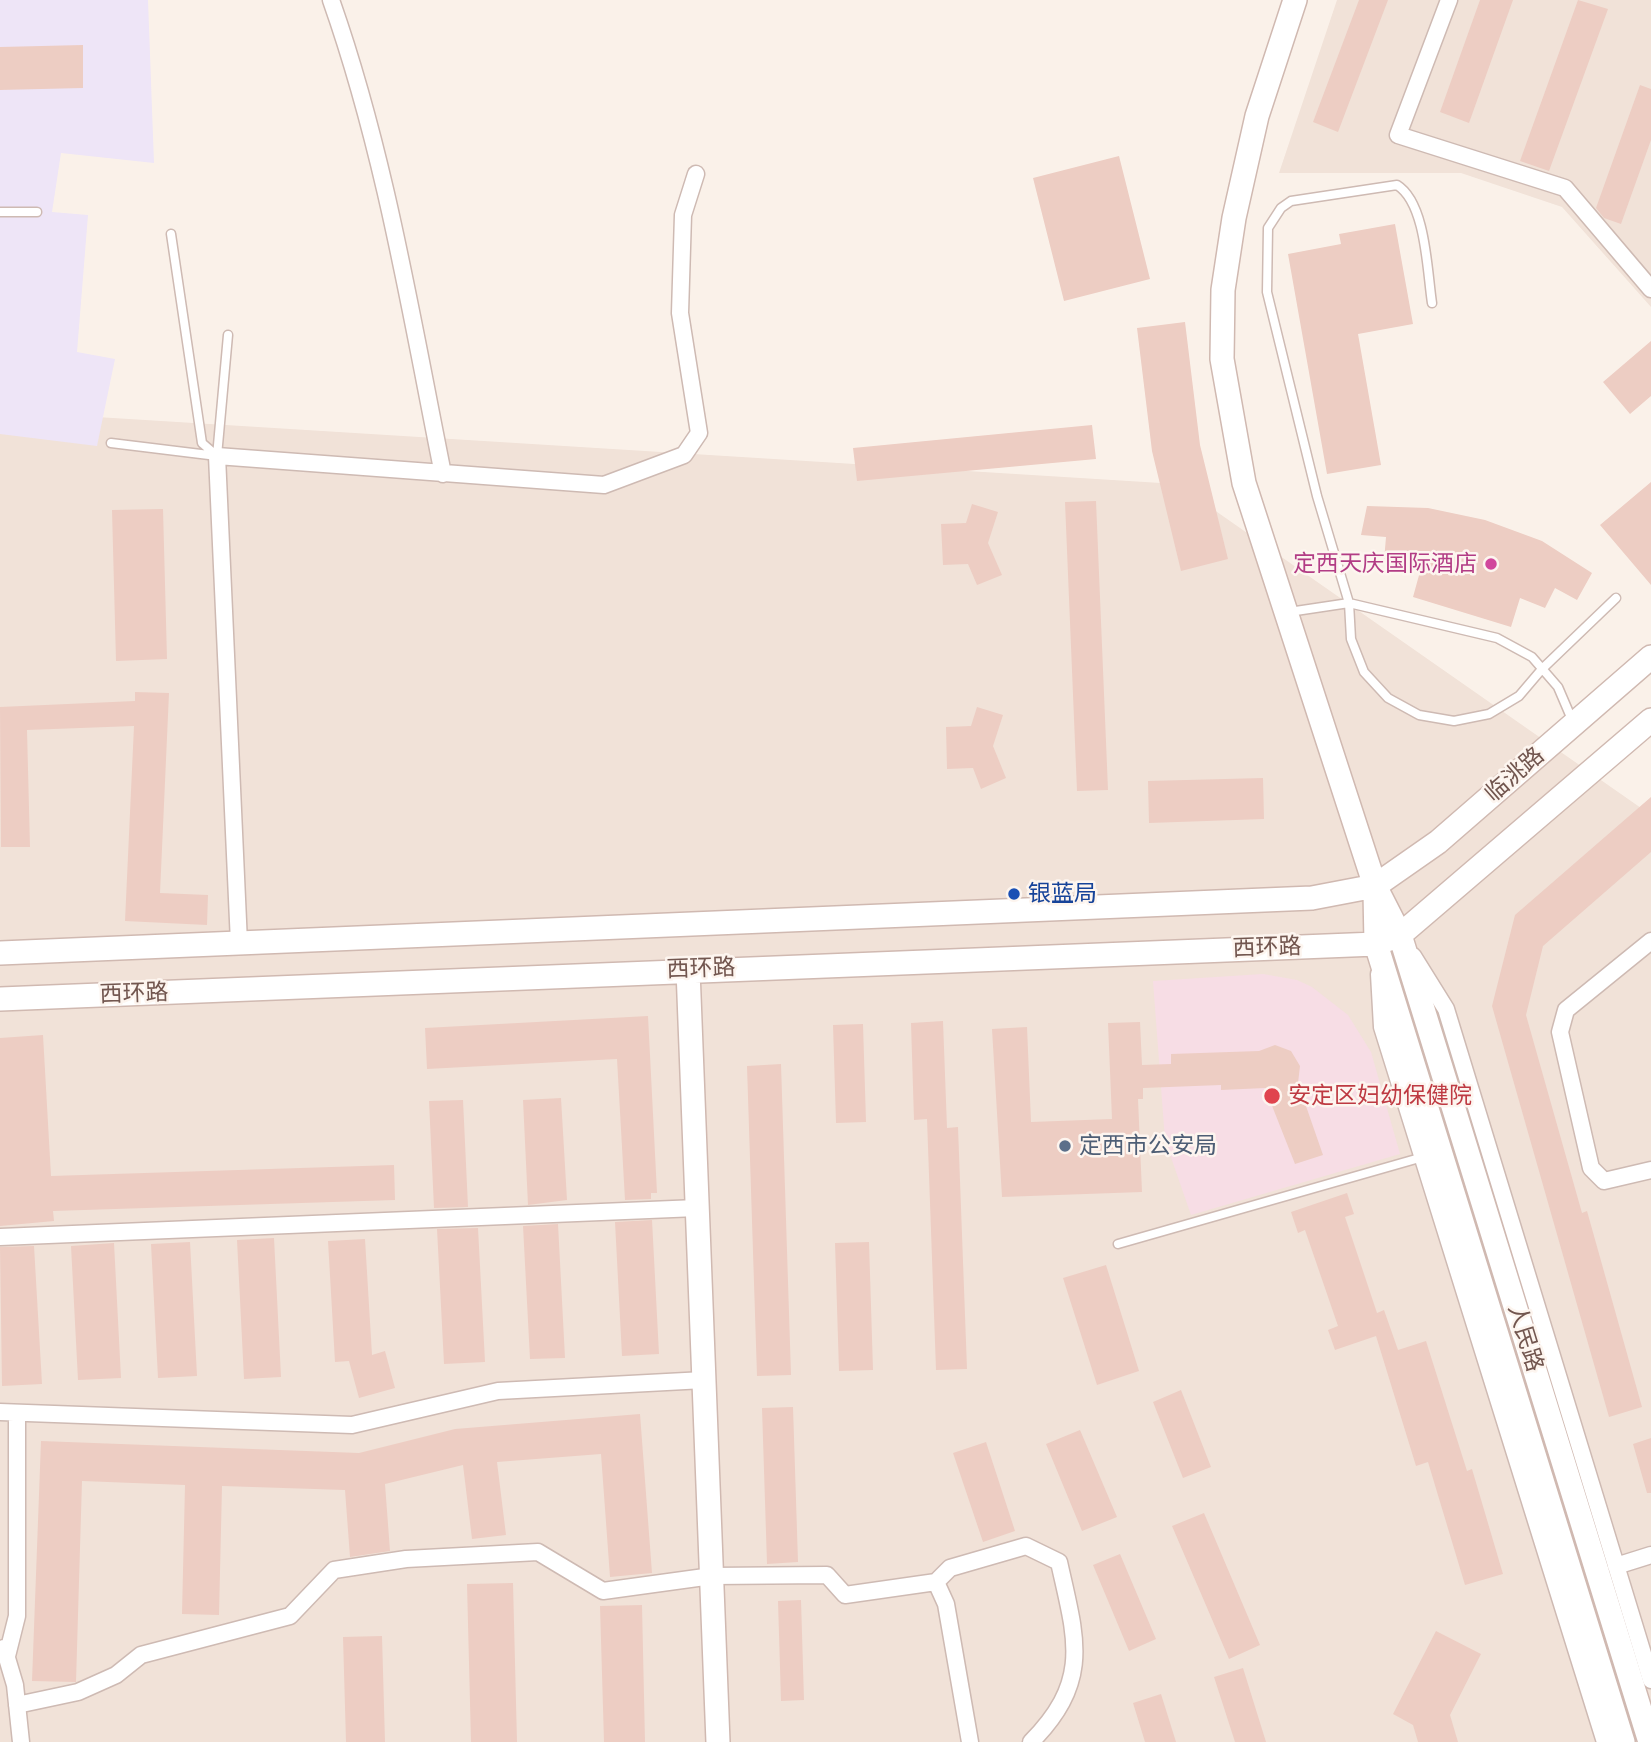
<!DOCTYPE html>
<html>
<head>
<meta charset="utf-8">
<style>
  body { margin:0 }
  canvas { display:block; background:#faf1e9 }
</style>
</head>
<body>
<canvas width="1651" height="1742"></canvas>
<script>
const g = document.querySelector('canvas').getContext('2d');
g.lineJoin = 'round';
function fillPath(path, color) {
  g.fillStyle = color;
  g.fill(path, 'evenodd');
}
function strokePath(path, color, width, dash) {
  g.strokeStyle = color;
  g.lineWidth = width;
  g.lineCap = dash ? 'butt' : 'round';
  g.setLineDash(dash || []);
  g.stroke(path);
}
function write(font, color, halo, rows, align = 'center') {
  g.font = font + ' "IBM Plex Sans","Noto Sans SC",sans-serif';
  g.lineWidth = 5;
  g.setLineDash([]);
  g.textBaseline = 'middle';
  g.strokeStyle = halo;
  g.fillStyle = color;
  for (const [text, x, y, turn = 0] of rows) {
    g.save();
    g.translate(x, y);
    g.rotate((+turn || 0) * Math.PI / 180);
    g.textAlign = isNaN(turn) ? turn : align;
    if (halo) g.strokeText(text, 0, 0);
    g.fillText(text, 0, 0);
    g.restore();
  }
}
fillPath(new Path2D(`
  M1337,0H1651V307L1562,207L1461,173H1279Z
  M0,411L1177,484L1651,815V1742H0Z`), '#f1e2d8');
fillPath(new Path2D(`
  M0,0H148L154,163L61,153L52,212L88,215L77,352L115,359L97,446L0,434Z`), '#eee5f7');
fillPath(new Path2D(`
  M1263,974L1297,980L1312,987L1348,1015L1371,1052L1400,1154L1191,1215L1165,1140L1153,981Z`), '#f7dde5');
fillPath(new Path2D(`
  M1359,0H1388L1338,132L1313,122Z
  M1480,0H1513L1469,123L1440,112Z
  M1578,0L1608,9L1549,171L1520,161Z
  M83,45V88L0,90V47Z
  M1640,85L1651,89V140L1621,224L1604,218L1596,208Z
  M1119,156L1150,279L1064,301L1033,178Z
  M1395,224L1413,324L1358,334L1381,465L1327,474L1288,254L1341,244L1339,234Z
  M1185,322L1200,445L1228,559L1181,571L1152,451L1137,328Z
  M1651,341V396L1630,414L1603,382Z
  M1092,425L1096,459L857,481L853,448Z
  M1651,482V585L1600,525Z
  M1096,501L1108,790L1077,791L1065,502Z
  M972,504L998,512L988,543L1002,575L977,585L968,564L943,565L941,524L966,523Z
  M1367,506L1428,508L1485,520L1542,541L1592,573L1577,600L1555,588L1545,608L1520,598L1511,627L1413,597L1421,568L1384,561L1386,537L1361,535Z
  M163,509L167,659L116,661L112,510Z
  M135,692L169,693L160,893L208,895L207,925L125,921L134,726L27,730L30,847H1L0,707L135,701Z
  M977,707L1003,715L993,746L1006,778L981,789L973,768L947,769L946,727L971,726Z
  M1263,778L1264,819L1149,823L1148,781Z
  M1651,797V852L1543,946L1526,1015L1582,1213L1587,1211L1642,1407L1609,1417L1492,1006L1515,915Z
  M648,1016L657,1193H651V1199L625,1200L617,1059L427,1069L425,1028Z
  M943,1021L947,1128L958,1127L967,1369L936,1370L927,1119L914,1120L911,1023Z
  M1140,1022L1142,1065L1171,1064V1054L1259,1051L1275,1045L1291,1051L1300,1066L1298,1083L1323,1155L1295,1164L1265,1088L1221,1090V1085L1143,1088V1099H1138L1142,1192L1002,1197L992,1029L1027,1027L1031,1122L1112,1119L1108,1023Z
  M863,1024L866,1122L836,1123L833,1025Z
  M43,1035L51,1176L394,1165L395,1200L53,1211L54,1221L0,1226V1038Z
  M781,1064L791,1375L757,1376L747,1066Z
  M561,1098L567,1200L528,1205L523,1100Z
  M463,1100L468,1207L434,1208L429,1101Z
  M1347,1193L1354,1214L1345,1217L1377,1313L1384,1310L1398,1350L1426,1341L1467,1471L1472,1469L1503,1574L1465,1585L1428,1462L1416,1466L1376,1336L1335,1350L1328,1330L1338,1326L1305,1230L1298,1233L1291,1212Z
  M652,1220L659,1354L622,1356L615,1222Z
  M558,1224L565,1358L530,1359L523,1226Z
  M478,1228L485,1362L444,1364L437,1229Z
  M274,1238L281,1377L244,1379L237,1240Z
  M365,1239L372,1355L385,1351L395,1388L359,1398L349,1361L335,1362L328,1241Z
  M190,1242L197,1376L158,1378L151,1244Z
  M869,1242L873,1370L839,1371L835,1243Z
  M114,1243L121,1378L78,1380L71,1246Z
  M34,1246L42,1384L2,1386L0,1247Z
  M1106,1265L1139,1371L1097,1385L1063,1278Z
  M1181,1390L1211,1467L1183,1478L1153,1402Z
  M793,1407L798,1562L767,1564L762,1408Z
  M640,1414L652,1573L610,1577L601,1454L497,1462L506,1535L472,1539L463,1465L385,1484L390,1551L350,1557L345,1490L222,1486L219,1615L182,1614L185,1485L82,1481L76,1682L32,1681L41,1441L359,1453L455,1429Z
  M1080,1430L1117,1517L1082,1531L1046,1444Z
  M1651,1438V1493H1647L1633,1444Z
  M986,1442L1015,1531L983,1542L953,1453Z
  M1204,1513L1260,1645L1229,1659L1172,1526Z
  M1120,1554L1156,1639L1129,1651L1093,1565Z
  M513,1583L517,1742H471L467,1584Z
  M801,1600L804,1700L781,1701L778,1601Z
  M642,1605L645,1742H604L600,1606Z
  M1436,1631L1481,1654L1450,1715L1458,1742H1418L1413,1725L1393,1714Z
  M382,1636L385,1742H346L343,1637Z
  M1243,1668L1266,1742H1235L1214,1677Z
  M1161,1694L1176,1742H1145L1133,1703Z`), '#edcdc3');
const lane = new Path2D(`
  M0,212H37
  M171,234L202,443L217,456
  M1432,303C1427,270 1426,203 1397,185L1291,201L1281,208L1268,228L1267,292L1317,496L1349,603L1351,639L1364,672L1388,698L1419,715L1454,721L1489,714L1519,696L1542,669L1616,598
  M111,443L217,456
  M217,456L228,335
  M1289,612L1349,603L1497,638L1532,657L1558,687L1573,722
  M1118,1244L1423,1157`);
const street = new Path2D(`
  M331,0C385,153 411,315 443,474
  M1449,0L1398,135L1565,188L1651,289
  M1651,941L1566,1010L1560,1032L1591,1168L1604,1181L1651,1170
  M239,943L217,456L604,485L684,455L699,433L680,313L683,215L696,174
  M1413,956L1446,1009L1651,1680
  M1379,974L1382,1027L1605,1742
  M0,1237L697,1208
  M0,1412L352,1425L498,1391L704,1380
  M1616,1566L1651,1555
  M936,1582L946,1604L970,1742
  M4,1648L15,1685L21,1742
  M7,1656L17,1616V1413
  M17,1705L78,1692L116,1675L141,1655L290,1616L334,1570L406,1559L538,1552L603,1591L712,1576L827,1575L845,1595L936,1582L950,1568L1026,1546L1059,1562C1076,1639 1092,1680 1031,1742`);
const secondary = new Path2D(`
  M1295,0L1257,116L1234,218L1223,290L1222,359L1244,483L1375,886L1400,935L1650,1742
  M1375,892L1376,944L1623,1742
  M0,953L1312,898L1375,886L1438,842L1651,657
  M688,970L718,1742
  M0,999L1376,944L1400,935L1651,720`);
strokePath(lane, '#cebab3', 11);
strokePath(street, '#cebab3', 19);
strokePath(secondary, '#d0b9b1', 26);
strokePath(lane, '#fff', 8);
strokePath(street, '#fff', 16);
strokePath(secondary, '#fff', 23);
for (const [x, y, r, color] of [
  [1491,564,7,"#d1479c"],
  [1014,894,7,"#1a4fb4"],
  [1272,1096,9,"#e0444e"],
  [1065,1146,7,"#5c6f8a"]
]) {
  const dot = new Path2D();
  dot.arc(x, y, r, 0, 2 * Math.PI);
  g.fillStyle = color;
  g.fill(dot);
  strokePath(dot, '#fdf5ef', 2.5);
}
write('23px', '#b23c85', '#fdf5ef', [
  ["定西天庆国际酒店",1477,564]
], 'right');
write('23px', '#72564f', '#fdf5ef', [
  ["临洮路",1515,775,-41],
  ["西环路",1267,948,-2],
  ["西环路",701,969,-2],
  ["西环路",134,994,-2],
  ["人民路",1525,1338,73]
]);
write('23px', '#164399', '#fdf5ef', [
  ["银蓝局",1028,894]
], 'left');
write('23px', '#be3a42', '#fdf5ef', [
  ["安定区妇幼保健院",1288,1096]
], 'left');
write('23px', '#4e5e75', '#fdf5ef', [
  ["定西市公安局",1079,1146]
], 'left');
</script>
</body>
</html>
